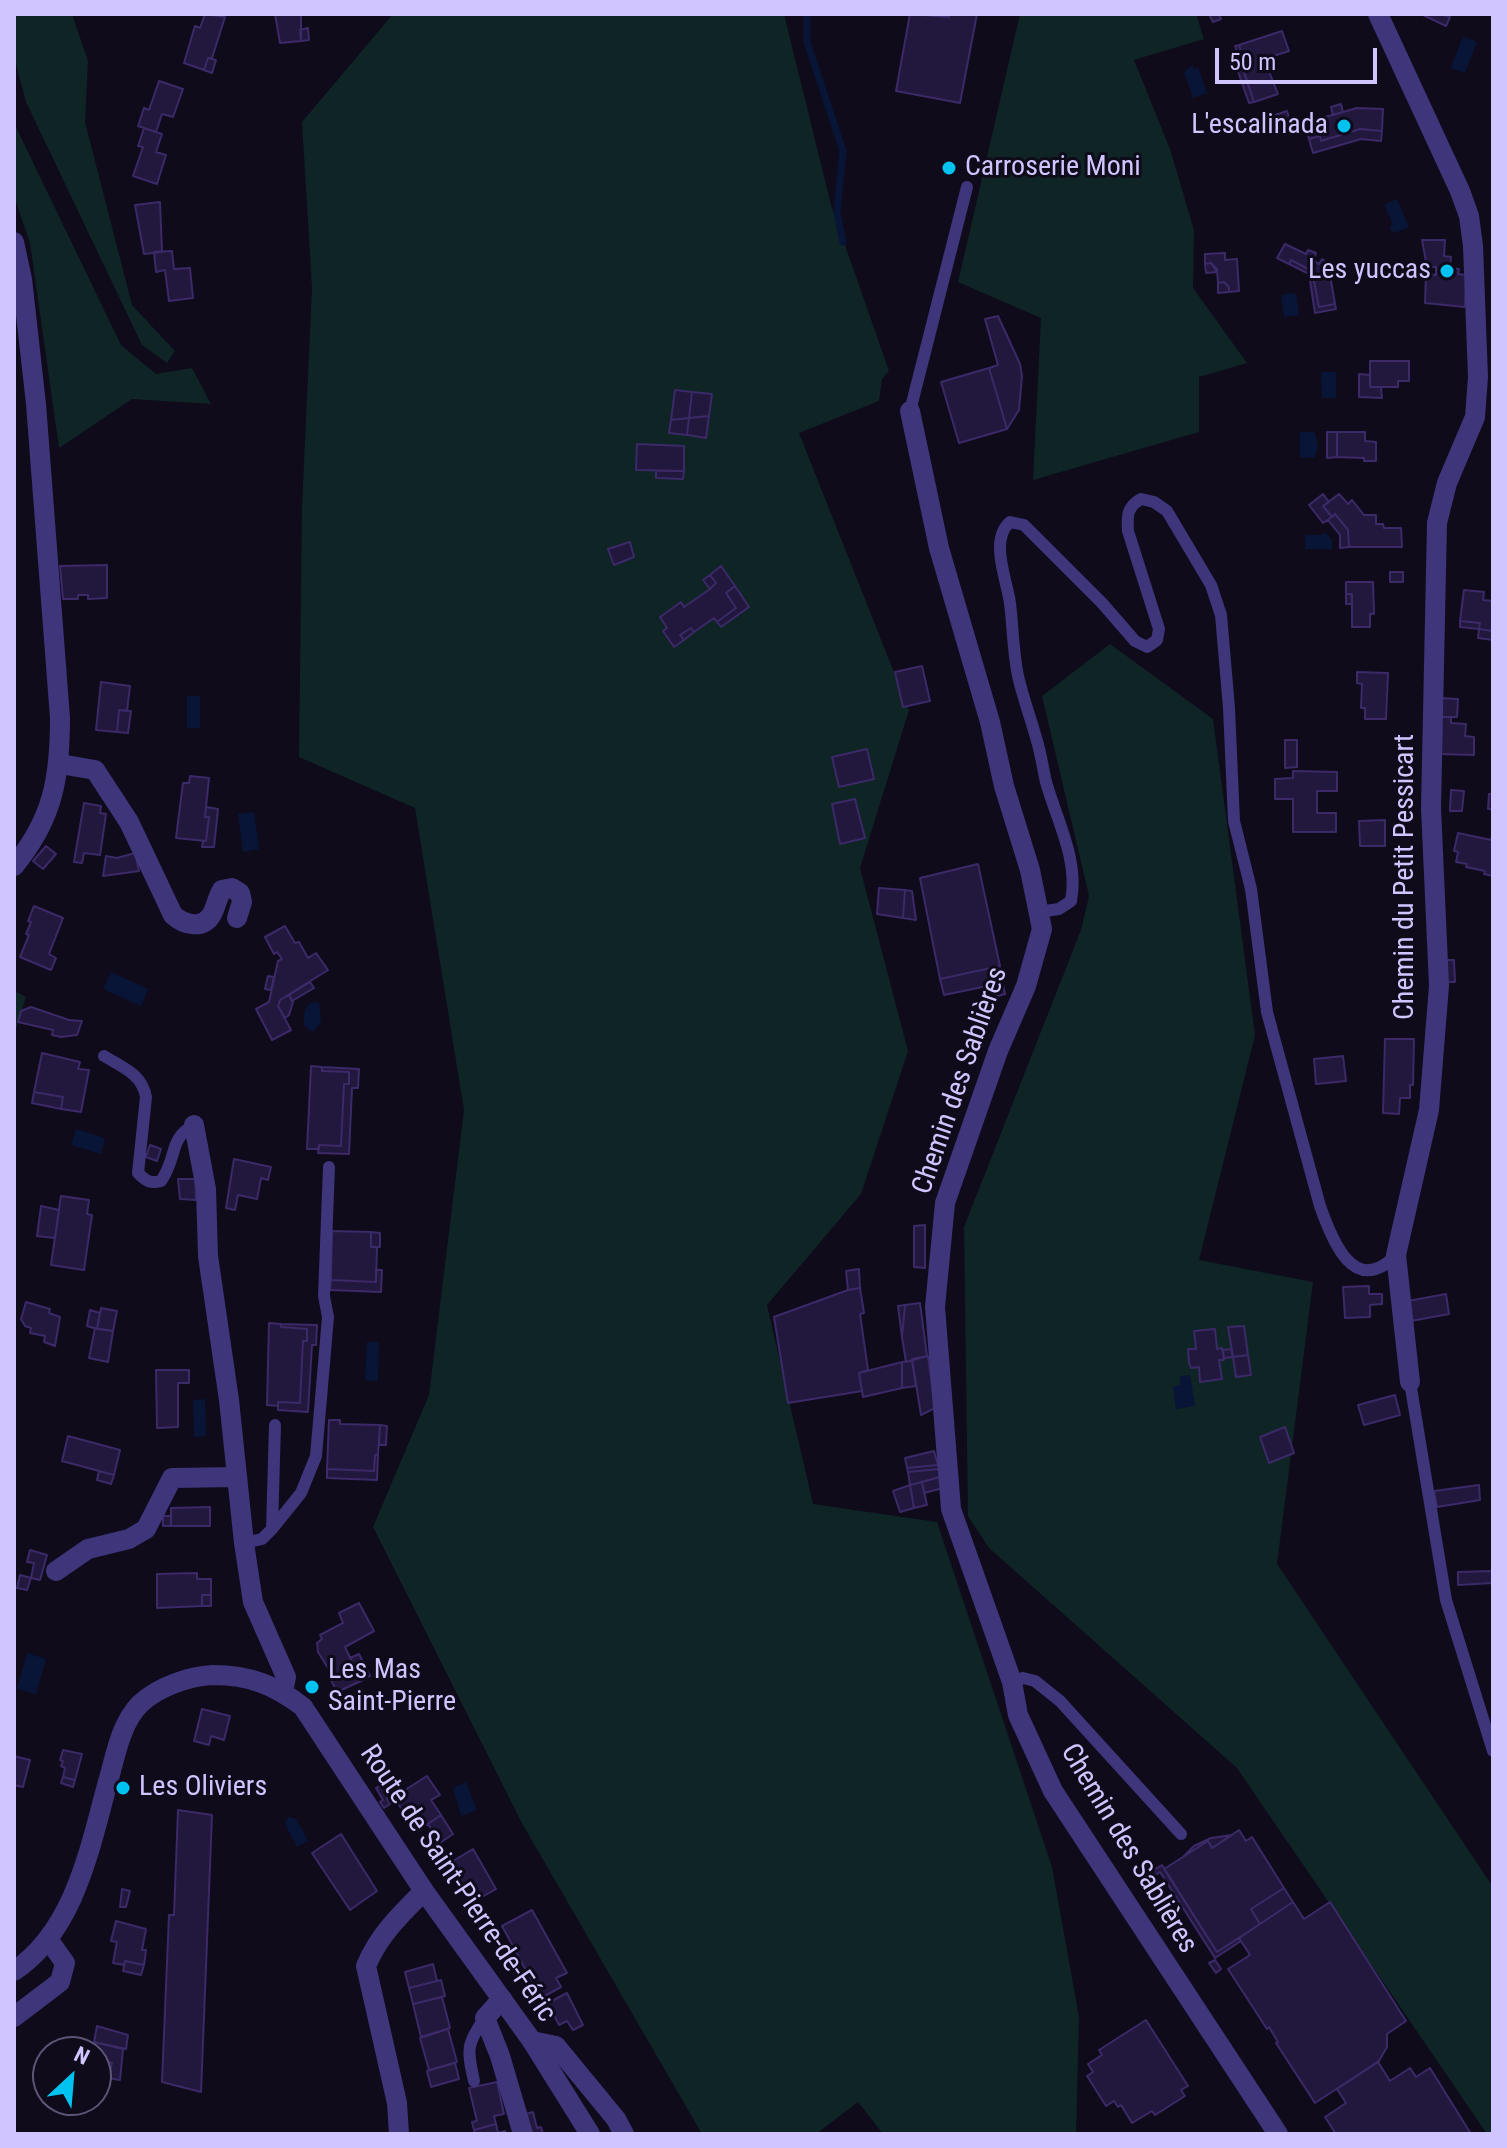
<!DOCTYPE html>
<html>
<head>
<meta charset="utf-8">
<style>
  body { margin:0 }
  #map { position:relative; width:1507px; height:2148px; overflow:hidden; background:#0f0b1b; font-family:"Roboto Condensed",sans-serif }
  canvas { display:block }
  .frame { position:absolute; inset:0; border:16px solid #d1c5ff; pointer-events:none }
  .north { position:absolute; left:32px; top:2036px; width:80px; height:80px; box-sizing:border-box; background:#0f0b1b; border:2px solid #5d5576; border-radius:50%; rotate:26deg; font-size:22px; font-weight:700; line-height:32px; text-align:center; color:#d1c5ff }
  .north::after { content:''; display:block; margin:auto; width:28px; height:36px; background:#00c2f0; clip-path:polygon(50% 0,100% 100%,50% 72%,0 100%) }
  .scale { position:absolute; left:1215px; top:48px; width:162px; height:36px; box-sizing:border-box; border:4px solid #d1c5ff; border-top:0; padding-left:10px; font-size:24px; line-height:28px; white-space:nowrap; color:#d1c5ff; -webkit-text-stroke:6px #0f0b1b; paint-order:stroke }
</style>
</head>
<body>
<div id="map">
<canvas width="1507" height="2148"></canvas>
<div class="frame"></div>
<div class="north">N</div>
<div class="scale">50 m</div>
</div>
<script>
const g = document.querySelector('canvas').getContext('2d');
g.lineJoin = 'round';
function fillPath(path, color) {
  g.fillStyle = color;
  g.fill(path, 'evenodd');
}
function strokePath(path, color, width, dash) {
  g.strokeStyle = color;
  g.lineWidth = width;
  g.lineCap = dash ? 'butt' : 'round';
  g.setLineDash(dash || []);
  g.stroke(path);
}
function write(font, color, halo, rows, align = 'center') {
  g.font = font + ' "Roboto Condensed",sans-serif';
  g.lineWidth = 6;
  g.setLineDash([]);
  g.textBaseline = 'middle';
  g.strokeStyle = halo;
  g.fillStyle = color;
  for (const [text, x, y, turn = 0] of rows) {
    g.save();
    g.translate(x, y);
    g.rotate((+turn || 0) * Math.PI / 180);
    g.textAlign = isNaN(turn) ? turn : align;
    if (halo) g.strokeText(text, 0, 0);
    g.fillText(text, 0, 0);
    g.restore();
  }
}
fillPath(new Path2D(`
  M14,14H72L88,61L85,122L132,305L175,351L167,363L142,345L26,102L14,57Z
  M393,14H784L831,205L889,371L882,379L879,401L799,433L909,710L860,868L908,1051L861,1194L767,1305L813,1504L937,1522L1052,1867L1079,2017L1076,2134H883L858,2102L816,2134H702L523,1825L373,1527L429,1395L464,1110L415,808L299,757L302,507L312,288L302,122Z
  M1020,14H1196L1204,39L1134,60L1170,149L1194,230L1193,288L1247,363L1199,377V432L1033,480L1041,318L958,282Z
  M14,123L121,345L156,374L192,368L211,404L132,399L59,448L30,243L14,196Z
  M1110,644L1213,719L1255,1035L1199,1260L1313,1282L1277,1564L1493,1887V2134H1487L1237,1768L989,1548L968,1516L964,1227L1081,930L1089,896L1042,696Z
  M14,991L26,997L14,1035Z`), '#0e2425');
fillPath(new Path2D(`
  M1463,36L1477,42L1465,73L1451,68Z
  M1192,65L1194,69L1198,67L1207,93L1193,98L1184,72Z
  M1397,199L1409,227L1394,233L1390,229L1392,222L1384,205Z
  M1296,293L1299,315L1284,317L1281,295Z
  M1321,372H1336V398H1322Z
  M1300,432H1315L1318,447L1314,458L1300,457Z
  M1325,532L1332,540V549H1305V535H1322Z
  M187,696H200V728H187Z
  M254,812L259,849L243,852L238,814Z
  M111,972L148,989L141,1006L103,989Z
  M314,1002L319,1003L321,1022L313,1032L304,1026C305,1017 301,1006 314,1002Z
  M76,1129L105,1138L101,1154L71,1145Z
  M367,1342H379L378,1381L365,1380Z
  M1190,1375L1195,1406L1176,1409L1173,1387L1180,1385V1376Z
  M205,1399L206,1436L194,1437L193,1400Z
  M27,1653L46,1659L36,1694L17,1689Z
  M466,1782L477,1810L461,1816L453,1788Z
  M288,1817L296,1819L308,1841L297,1847L285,1824Z`), '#081537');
strokePath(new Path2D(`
  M807,14V42L843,151L837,212L843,242`), '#081537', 7);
const building = new Path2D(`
  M205,14L225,17L212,58H208L204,70L184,63L195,26L200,28Z
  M275,14H301V41L280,43Z
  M910,14L949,17L950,14H977L960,103L896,91Z
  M1209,14H1219L1221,19L1213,22Z
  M1421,14H1441L1450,17L1446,26Z
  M308,28L309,40L301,41L300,30Z
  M1282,31L1289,51L1264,59L1278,94L1254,102L1242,65L1245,64L1239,45Z
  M1239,45L1245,64L1242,65L1235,46Z
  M208,58L216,60L212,73L204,70Z
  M1240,61L1254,102L1249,103L1235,63Z
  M159,81L183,89L173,117L162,114L156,132L138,126L144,108L149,110Z
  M1341,104L1343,112L1333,115L1331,107Z
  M1357,108L1383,109L1382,131L1360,129L1321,141L1320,136L1309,139L1304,123Z
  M1287,111L1290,121L1272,127L1269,117Z
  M144,128L162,134L156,152L166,155L157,184L133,176L143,147L138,146Z
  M1360,129L1382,131L1381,141L1361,139L1313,153L1309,139L1320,136L1321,141Z
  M160,202L162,252L144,254L135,205Z
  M1422,240H1445L1444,256L1451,257L1450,268L1459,269L1458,274L1466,275L1465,307L1425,303L1426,274L1436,275V267H1427Z
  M1285,244L1306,254L1308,250L1316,253L1313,260L1319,264L1322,259L1328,263L1335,304L1319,307L1312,271L1291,260L1289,264L1277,258Z
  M172,251L174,269L190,268L193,298L169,301L165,270L156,272L154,252Z
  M1225,253V260L1237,259L1239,291L1229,292V287L1224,282L1218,283L1217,269L1211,263L1205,264V254Z
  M1291,260L1312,271L1319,307L1335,304L1336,309L1315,313L1309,274L1289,264Z
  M1211,263L1217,272L1206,273L1205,264Z
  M1224,282L1229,287V292L1218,293V283Z
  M998,316L1020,364L1022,376L1019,410L1007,429L989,368L998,365L985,319Z
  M1370,361H1409V381H1398V387H1370Z
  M989,368L1007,429L959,443L941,382Z
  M1359,374L1370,375V387H1381L1382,398L1359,397Z
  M675,390L692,392L689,418L671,420Z
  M692,392L712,394L709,416L689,418Z
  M709,416L706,438L687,435L689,418Z
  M689,418L687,435L669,433L671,420Z
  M1327,432H1337V457L1327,458Z
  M1337,432H1365V441L1376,442V461H1364V458L1337,457Z
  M637,444L684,446V471L636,470Z
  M656,471H684L683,479L656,478Z
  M1323,494L1329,502L1323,506L1332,517L1323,523L1309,505Z
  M1339,494L1348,504L1352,500L1364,515H1376V524H1383L1384,528H1401L1402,547H1349L1348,530L1335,514L1332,517L1323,506Z
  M1335,514L1348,530L1349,547L1340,548V535L1328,520Z
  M630,542L634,557L614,565L608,549Z
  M107,565V598L88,599V595H78V599H63L60,566Z
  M721,566L735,586L726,593L736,608L717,622L714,618L694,632L691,628L680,635L684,640L674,647L663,631L667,628L660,617L681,602L684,607L710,589L716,583L710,575Z
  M1390,572H1403V582H1390Z
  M710,575L716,583L710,589L703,580Z
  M1346,582H1373L1374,614H1370V627H1352V594H1346Z
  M735,586L749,607L721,627L717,622L736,608L726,593Z
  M1464,590L1484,592L1483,600L1493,601V631L1479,629L1480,623L1460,621Z
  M1346,594H1352V604H1346Z
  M1460,621L1480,623L1479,629L1460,627Z
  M691,628L694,632L684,640L680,635Z
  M1479,629L1493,631V640L1478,638Z
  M922,666L930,701L903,707L895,672Z
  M1357,672L1388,673L1386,719H1365V708H1361L1362,684L1357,683Z
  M101,682L130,686L127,711L119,710L117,732L96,730Z
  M1439,698L1458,699L1457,717H1439Z
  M119,710L131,711L128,733L117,732Z
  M1439,717H1451V723L1466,724L1465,736L1474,737V755L1441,754Z
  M1285,740H1297V767L1285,768Z
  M867,749L874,779L839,787L832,757Z
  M1293,771L1337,772V791H1317V813H1336V832H1293V799H1275V779L1293,778Z
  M190,776L209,778L205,817H209L206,841L176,838L183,783H189Z
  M1451,790L1464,791L1462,811H1450Z
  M1489,794H1493V809H1488Z
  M855,799L865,838L840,844L832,804Z
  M84,803L101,806L100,813L106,814L100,855L84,853L82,863L74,862Z
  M206,807L218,809L214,847H202L203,841H206L209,817H205Z
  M1385,820V846H1360L1359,821Z
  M1493,832V876L1484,874L1485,871L1466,867L1467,864L1456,862L1458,852L1454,851L1458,833L1491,840Z
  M46,846L56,854L43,869L33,861Z
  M135,853L139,871L103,876L106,856L117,858Z
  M978,864L1000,966L940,979L920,878Z
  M879,888L905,890L903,918L877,914Z
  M905,890L912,891L916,920L903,918Z
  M34,906L63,918L49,954L56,958L51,970L20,957L29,935L26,934L31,922L28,921Z
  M285,926L295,943L299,942L308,958L316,953L328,970L280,1000L278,1006L291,1030L272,1040L256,1009L269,1002L278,961L282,959L277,952L274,954L265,937Z
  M1446,960H1454L1455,982H1447Z
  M1000,966L997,984L944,995L940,979Z
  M268,976L274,977L271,990L265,989Z
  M310,982L314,988L292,1001L289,995Z
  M1003,985L1005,994L994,997L997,987Z
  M289,995L293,1002L289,1015L285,1018L278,1006L280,1000Z
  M31,1007L69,1020L82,1021L77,1035L61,1037L52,1035L53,1030L18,1022L21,1011Z
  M1385,1039H1414L1413,1085H1410V1098H1400L1399,1114L1383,1113Z
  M42,1053L80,1062L78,1069L89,1070L81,1112L61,1109L63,1097L34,1092Z
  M1343,1056L1346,1081L1316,1084L1314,1059Z
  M311,1066L322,1067V1071L349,1072V1084H344L341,1146L319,1145V1149H307Z
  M322,1067L359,1069L358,1088H352L349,1154L318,1153L319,1145L341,1146L344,1084H349V1072L322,1071Z
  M34,1092L63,1097L61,1109L32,1103Z
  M956,1094L964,1099L956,1110L948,1104Z
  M150,1145L161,1149L157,1161L146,1157Z
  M234,1159L271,1167L268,1180L261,1178L257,1199L238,1195L235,1210L226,1208Z
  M178,1179H195L196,1200L180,1199Z
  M61,1196L89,1200L87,1214L92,1215L84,1270L51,1265Z
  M41,1206L59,1210L55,1238L37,1236Z
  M925,1225V1268L914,1267V1226Z
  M332,1231L371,1232V1247H377L376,1282L331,1280Z
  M371,1232L380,1233V1247H371Z
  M859,1269L860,1288L848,1290L846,1271Z
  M376,1270H382L381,1292L330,1290L331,1280L376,1282Z
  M1369,1286V1294H1382V1304L1370,1305V1317L1345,1318L1343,1287Z
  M860,1288L864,1313L860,1314L868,1370L859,1373L862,1391L788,1403L774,1317L848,1290Z
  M1446,1294L1449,1314L1411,1321L1408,1301Z
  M26,1302L50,1309L49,1313L60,1317L55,1346L44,1342L45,1336L30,1333L31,1328L25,1326L21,1319Z
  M920,1303L927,1356L906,1362L902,1337L905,1305Z
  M905,1305L902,1337L898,1306Z
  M101,1308L117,1311L113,1331L97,1329Z
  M90,1310L100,1313L97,1329L87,1326Z
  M269,1323L281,1324V1327L307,1329V1341H303L300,1403L278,1402V1406L267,1405Z
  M281,1324L317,1325L316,1345H312L308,1412L278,1410V1402L300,1403L303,1341H307V1329L281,1327Z
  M1244,1326L1248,1355L1233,1357L1228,1327Z
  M95,1328L113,1331L108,1362L89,1358Z
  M1215,1329L1217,1349L1222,1348L1224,1360H1219L1222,1379L1200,1382L1199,1367L1191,1368L1189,1363L1188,1349H1196L1194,1331Z
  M1231,1349L1233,1357L1224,1358L1223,1350Z
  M1248,1355L1251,1375L1236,1377L1233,1357Z
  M928,1356L935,1408L921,1415L912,1359Z
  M912,1361L916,1386L902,1388V1362Z
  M902,1362V1388L863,1397L859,1373Z
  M156,1370H189V1383H178V1427L157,1428Z
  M1395,1395L1400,1415L1364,1425L1358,1405Z
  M329,1420H340V1424L380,1425L378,1455H375L374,1471L327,1469Z
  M380,1425L387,1426L386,1445H379Z
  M1285,1427L1294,1453L1269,1463L1260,1437Z
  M68,1436L120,1450L114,1475L62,1461Z
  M934,1451L938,1465L907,1468L905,1458Z
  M375,1455H378L377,1480L327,1478V1469L374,1471Z
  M938,1465L939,1469L908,1472L907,1468Z
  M939,1469L940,1477L910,1485L908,1472Z
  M99,1471L114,1475L111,1484L97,1480Z
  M940,1477L943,1488L924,1493L922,1482Z
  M922,1482L927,1505L914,1508L910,1485Z
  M910,1485L914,1508L900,1512L893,1491Z
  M1479,1485L1480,1500L1437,1507L1434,1491Z
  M210,1507V1526H171V1508Z
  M163,1516H171V1526H163Z
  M30,1550L47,1555L40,1580L31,1578L34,1563L27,1562Z
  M1493,1571V1583L1458,1585V1572Z
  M197,1573V1579H211V1595H202V1606L157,1608V1574Z
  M20,1575L31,1578L27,1590L17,1588Z
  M202,1595H211V1606H202Z
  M359,1603L374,1631L345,1647L361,1681L337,1692L330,1678L333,1676L318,1652L317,1643L322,1639L320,1635L343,1623L339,1613Z
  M359,1654L370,1676L361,1681L350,1658Z
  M202,1709L230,1716L224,1740L211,1736L209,1745L194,1741Z
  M63,1750L82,1754L75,1780L63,1777L65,1768L61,1766L63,1761L60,1760Z
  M14,1756L30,1760L23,1787L14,1785Z
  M427,1776L440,1795L431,1800L441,1815L416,1832L394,1797Z
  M63,1777L75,1780L73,1787L61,1783Z
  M388,1781L396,1793L387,1799L390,1804L384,1808L380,1802L383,1800L376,1788Z
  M178,1810L212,1815L201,2092L162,2082L169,1915H174Z
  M441,1815L453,1834L440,1843L428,1824Z
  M1239,1830L1246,1841L1252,1837L1284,1888L1251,1909L1260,1924L1217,1952L1164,1869L1208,1841L1212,1848Z
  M341,1834L377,1891L350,1910L312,1853Z
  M1232,1835L1212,1848L1208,1841L1183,1857L1194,1846L1211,1838Z
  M473,1849L496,1889L471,1903L448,1864Z
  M1162,1865L1217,1952L1239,1938L1241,1941L1215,1958L1160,1872L1154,1876L1140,1873L1135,1866L1152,1871Z
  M1284,1888L1293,1902L1260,1924L1251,1909Z
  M122,1889L130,1891L126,1907H120Z
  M1293,1902L1304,1919L1330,1902L1406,2021L1387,2034V2047L1379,2061L1315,2103L1276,2043L1278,2042L1269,2027L1267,2029L1228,1969L1250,1955L1239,1938Z
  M532,1910L567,1973L556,1978L561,1987L541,1998L502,1926Z
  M116,1921L146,1929L142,1950H146L144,1965L125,1961L124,1965L113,1963L117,1942L111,1941Z
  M1215,1960L1221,1969L1216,1973L1209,1963Z
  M125,1961L144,1965L141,1975L123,1971Z
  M433,1964L437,1981L409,1988L405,1972Z
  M441,1980L445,1996L413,2004L409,1988Z
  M567,1993L583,2025L573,2030L567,2021L559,2025L548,2003Z
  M442,1997L450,2028L421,2037L413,2004Z
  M1146,2020L1188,2086L1181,2090L1185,2096L1155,2115L1152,2111L1132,2123L1121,2105L1118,2107L1114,2101L1106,2106L1087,2076L1093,2072L1088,2064L1102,2055L1099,2050Z
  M97,2026L128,2035L126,2049L94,2042Z
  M448,2029L457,2062L429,2070L420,2038Z
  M94,2042L123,2049L120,2080L108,2078L112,2063L96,2060V2052H92Z
  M1378,2062L1390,2081L1410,2068L1416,2077L1430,2068L1471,2134H1336L1325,2117L1346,2103L1337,2089Z
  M455,2063L459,2079L431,2087L427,2071Z
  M497,2082L504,2114L494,2116L496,2124L474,2130L472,2122L477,2121L469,2088Z
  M533,2112L537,2128L541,2127L543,2134H532L526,2114Z
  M496,2124L498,2133L505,2131V2134H475L474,2130Z`);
fillPath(building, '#22173c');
strokePath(building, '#3b2968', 2);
strokePath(new Path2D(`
  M910,411L967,187
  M1038,912L1059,909L1071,901C1079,860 1057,821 1046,782C1043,769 1041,754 1037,741C1031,719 1023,698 1018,676C1013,652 1013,628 1010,603C1007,580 989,540 1010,522L1024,525L1102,603L1135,641L1147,647L1157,640L1159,629L1128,531C1127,515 1127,507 1141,499L1154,502L1167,511L1211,585L1221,615L1229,708L1234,821L1251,889L1267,1012L1320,1206C1332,1240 1354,1298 1396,1255
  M104,1056C122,1067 142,1074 146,1097L138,1173C146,1181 150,1184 161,1181C178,1157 168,1139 194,1125
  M1410,1382L1446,1600L1493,1751
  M272,1529L275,1425
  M244,1543L262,1539L272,1529L301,1493L316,1456L328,1317L324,1296L329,1167
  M1012,1682L1023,1678L1035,1681L1060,1701L1181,1834
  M474,2081C467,2050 466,2044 485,2018`), '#3e357b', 12);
strokePath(new Path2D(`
  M1378,14L1460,191L1469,216L1473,246L1478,377L1475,417L1447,483L1437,523L1431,808L1439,986L1429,1110L1396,1255L1410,1382
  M910,411L939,548L990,722L1004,786L1030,870L1042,929L1026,986L998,1051L945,1203L935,1307L951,1509L1012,1682L1018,1715L1053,1791L1278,2134
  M60,764L95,770L129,822L173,915C184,925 203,930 212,914C216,907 217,898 222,890L232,888L240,893L242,902L237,918
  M194,1125L206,1189L208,1256L229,1400L244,1543L253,1602L286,1677L283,1692
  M56,1571L88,1549L129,1539L146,1529L172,1478L237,1477
  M502,1999L485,2018L500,2056L523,2134
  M14,2017L60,1982L65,1963L48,1939
  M532,2041L556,2046L616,2119L624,2134
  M399,2134L397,2103L366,1966C379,1935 400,1915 424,1891`), '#3e357b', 20);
strokePath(new Path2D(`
  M14,242L22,279L36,404L60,718C60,778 53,819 14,866
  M14,1971C78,1928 91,1840 111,1771C117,1748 123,1721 140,1704C158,1687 189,1676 213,1675C249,1675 275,1685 303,1707L424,1891L532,2041L590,2134`), '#3e357b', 20);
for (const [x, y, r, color] of [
  [1344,126,8,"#00c2f0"],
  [949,168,8,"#00c2f0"],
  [1447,271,8,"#00c2f0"],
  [312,1687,8,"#00c2f0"],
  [123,1788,8,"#00c2f0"]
]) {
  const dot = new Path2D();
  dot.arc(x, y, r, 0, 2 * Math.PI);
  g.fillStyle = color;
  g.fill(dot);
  strokePath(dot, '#0f0b1b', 3);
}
write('28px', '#d1c5ff', '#0f0b1b', [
  ["L'escalinada",1328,126,"right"],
  ["Carroserie Moni",965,168],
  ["Les yuccas",1431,271,"right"],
  ["Les Mas",328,1671],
  ["Saint-Pierre",328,1703],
  ["Les Oliviers",139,1788]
], 'left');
write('28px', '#d1c5ff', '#0f0b1b', [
  ["Chemin du Petit Pessicart",1406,877,-90],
  ["Chemin des Sablières",961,1081,-71],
  ["Chemin des Sablières",1128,1849,59],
  ["Route de Saint-Pierre-de-Féric",457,1884,56]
]);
</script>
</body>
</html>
